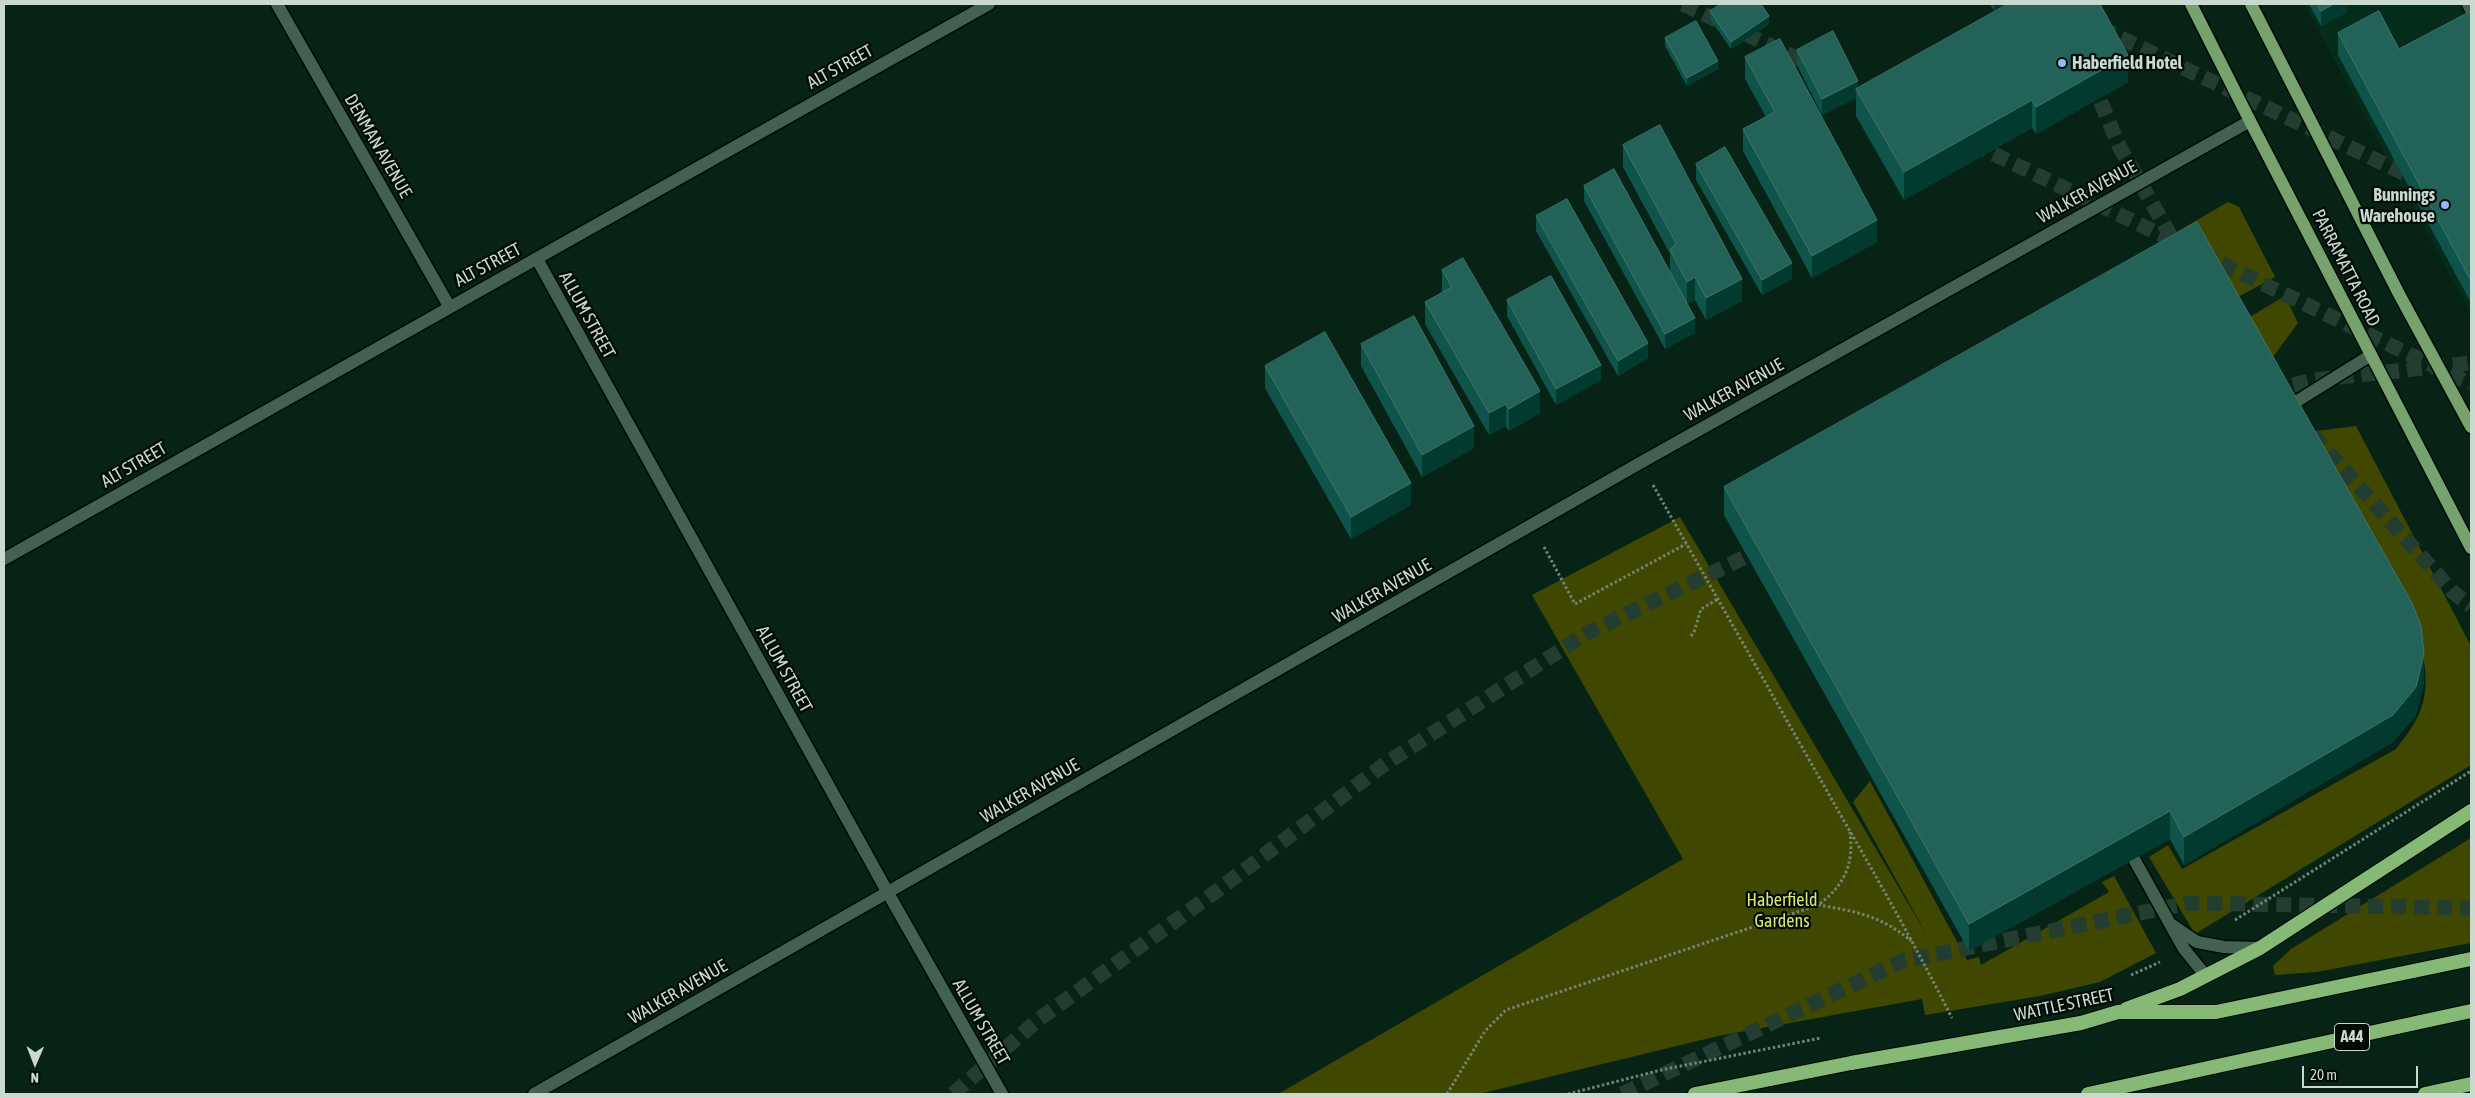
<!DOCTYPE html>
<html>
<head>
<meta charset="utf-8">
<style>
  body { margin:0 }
  #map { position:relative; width:2475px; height:1098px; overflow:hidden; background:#062315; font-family:"Asap Condensed",sans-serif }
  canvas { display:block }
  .frame { position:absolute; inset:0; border:5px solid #c9d9cf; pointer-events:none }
  .north { position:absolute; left:10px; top:1038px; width:50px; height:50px; -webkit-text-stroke:4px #020a05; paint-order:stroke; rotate:181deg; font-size:14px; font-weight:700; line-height:20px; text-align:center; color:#c9d9cf }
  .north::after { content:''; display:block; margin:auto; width:18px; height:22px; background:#c9d9cf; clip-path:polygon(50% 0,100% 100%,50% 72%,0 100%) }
  .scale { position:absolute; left:2302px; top:1066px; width:116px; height:22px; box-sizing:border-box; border:2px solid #c9d9cf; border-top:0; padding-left:6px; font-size:15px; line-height:18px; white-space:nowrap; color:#c9d9cf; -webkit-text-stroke:4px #020a05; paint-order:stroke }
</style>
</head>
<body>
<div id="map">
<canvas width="2475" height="1098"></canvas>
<div class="frame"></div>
<div class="north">N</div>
<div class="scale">20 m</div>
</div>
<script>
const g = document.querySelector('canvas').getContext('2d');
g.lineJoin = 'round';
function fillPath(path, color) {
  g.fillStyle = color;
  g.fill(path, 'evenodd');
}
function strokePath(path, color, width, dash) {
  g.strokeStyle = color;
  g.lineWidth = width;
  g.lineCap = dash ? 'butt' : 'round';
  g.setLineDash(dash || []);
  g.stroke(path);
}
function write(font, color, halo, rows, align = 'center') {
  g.font = font + ' "Asap Condensed",sans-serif';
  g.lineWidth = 4.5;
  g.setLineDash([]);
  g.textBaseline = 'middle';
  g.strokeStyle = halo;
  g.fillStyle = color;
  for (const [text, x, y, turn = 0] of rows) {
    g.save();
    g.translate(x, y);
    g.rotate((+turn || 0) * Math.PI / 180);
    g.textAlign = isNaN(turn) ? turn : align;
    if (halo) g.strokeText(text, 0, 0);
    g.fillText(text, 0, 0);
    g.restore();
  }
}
fillPath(new Path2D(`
  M2304,4H2471V314Z`), '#042c1a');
fillPath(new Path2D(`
  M2228,202L2239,207L2275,277L2227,303L2114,296L2103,275Z
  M2285,296L2298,323L2264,369L2243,321Z
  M2356,426L2471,646V765L2195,934L2149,857L2168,845L2182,869L2396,749C2423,715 2430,698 2423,654L2293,434Z
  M1680,517L1928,937L1853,802L1870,781L1967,960L1979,957L1981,965L2109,892L2102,882L2114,876L2156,953L2100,982L2040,996L1925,1015L1922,999L1718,1036L1479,1094H1278L1683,859L1532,595Z
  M2471,838V943L2317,972L2275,975L2273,966L2291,949Z`), '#404700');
strokePath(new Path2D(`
  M1683,4L1815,67
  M2100,28L2418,180
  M2092,80L2118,144L2173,240
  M1973,144L2471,384
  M2271,391L2312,380L2471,363
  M2313,435L2454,593L2471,606
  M953,1094L1038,1020L1218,890L1385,764L1587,633L1764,548
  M1622,1094L1902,961L2189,903L2471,908`), '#233e31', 15, [15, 8]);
const service = new Path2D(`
  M2468,4L2471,10
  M537,259L888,893L1002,1094
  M2286,408L2371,355
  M2134,859L2184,949L2206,976
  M2172,925L2197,942L2224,947L2260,948`);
const minor = new Path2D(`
  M277,4L449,306
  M4,559C331,373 661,189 989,4
  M534,1094L1640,463L2250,121`);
const primary = new Path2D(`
  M2191,4L2250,121L2471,548
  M2251,4L2399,294L2471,427`);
const trunk = new Path2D(`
  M2126,1009L2180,989L2260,948L2471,811
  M1695,1094L1851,1063L2081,1023L2118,1012H2216L2471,959
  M2088,1094L2471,1011
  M2425,1094L2471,1084`);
strokePath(service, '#000b03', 15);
strokePath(minor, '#000b03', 15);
strokePath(primary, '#000b03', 15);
strokePath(trunk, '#000b03', 16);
strokePath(new Path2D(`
  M1653,485L1844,821C1882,886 1918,951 1952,1018
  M1544,547L1575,604L1686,544
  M1691,636L1694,632L1701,609L1718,599
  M1818,905C1855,911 1882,916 1911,941
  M2235,920L2471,771
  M2131,975L2160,962
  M1447,1094L1485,1031L1506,1010L1818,905C1844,886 1854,865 1850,832
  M1568,1094L1661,1070L1821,1038`), '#70867a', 3, [2.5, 2.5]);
strokePath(service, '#436150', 12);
strokePath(minor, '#436150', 12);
strokePath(primary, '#75a26d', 12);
strokePath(trunk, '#86b876', 14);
fillPath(new Path2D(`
  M1990,4H2006L1994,11Z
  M2309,4H2347V12L2321,26Z
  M1710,11L1769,24L1731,49L1710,19Z
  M2471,11V303L2338,55V33L2399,49Z
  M1665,38L1718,69L1687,86L1665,46Z
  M1797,50L1858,87L2128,82L2036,134L2032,128L1904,200L1856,116V98L1822,115L1797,65Z
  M1745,57L1877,242L1812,278L1743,151V129L1766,117L1745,79Z
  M1623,145L1742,301L1706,320L1695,300L1687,304L1695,333L1665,349L1584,201V186L1670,272V254L1623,167Z
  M1696,164L1792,279L1762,295L1696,180Z
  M1536,216L1648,358L1618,376L1536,231Z
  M1442,270L1540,413L1509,431L1506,426L1489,435L1425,324V302L1442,292Z
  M1507,300L1601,380L1556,405L1507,316Z
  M1361,344L1474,448L1422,477L1361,366Z
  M1265,366L1411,505L1351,539L1265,388Z
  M1724,487L2424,682L2416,715L2393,742L2184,865L2170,839L1969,951L1724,515Z`), '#0f544a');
fillPath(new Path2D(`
  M1994,4H2006L1994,11Z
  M2334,4H2347V12L2321,26V11Z
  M1769,16V24L1731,49V42Z
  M2128,55V82L2036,134V107Z
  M1718,61V69L1687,86V78Z
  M1858,81V93L1856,89V98L1822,115V99Z
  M2032,100V128L1904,200V172Z
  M1877,220V242L1812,278V256Z
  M1792,263V279L1762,295V280Z
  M1695,277V300L1687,304V282Z
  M1742,279V301L1706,320V298Z
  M1695,318V333L1665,349V334Z
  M1648,343V358L1618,376V361Z
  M1601,365V380L1556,405V389Z
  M1540,391V413L1509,431V409Z
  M1506,404V426L1489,435V413Z
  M1474,426V448L1422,477V455Z
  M1411,483V505L1351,539V517Z
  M2424,654V682L2416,715L2393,742L2184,865V837Z
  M2170,811V839L1969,951V924Z`), '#033a2f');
const building = new Path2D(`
  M1721,4H1761L1769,16L1731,42L1710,11Z
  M2008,4H2100L2128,55L2036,107L2032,100L1904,172L1856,89Z
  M2318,4H2334L2321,11Z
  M2379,11L2399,49L2471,11V281L2338,33Z
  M1696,21L1718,61L1687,78L1665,38Z
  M1833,31L1858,81L1822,99L1797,50Z
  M1780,39L1877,220L1812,256L1743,129L1775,112L1745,57Z
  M1660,125L1742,279L1706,298L1695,277L1687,282L1670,250L1676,243L1623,145Z
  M1725,147L1792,263L1762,280L1696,164Z
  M1614,169L1695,318L1665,334L1584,186Z
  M1567,199L1648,343L1618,361L1536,216Z
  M2197,222L2412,603L2421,626L2424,654L2416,687L2393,715L2184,837L2170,811L1969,924L1724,487Z
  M1463,258L1540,391L1509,409L1506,404L1489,413L1425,302L1452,287L1442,270Z
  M1551,276L1601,365L1556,389L1507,300Z
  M1414,316L1474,426L1422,455L1361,344Z
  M1325,332L1411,483L1351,517L1265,366Z`);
fillPath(building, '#236258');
strokePath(building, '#3d756b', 1);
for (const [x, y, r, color] of [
  [2062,63,5,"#96b6fd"],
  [2445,205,5,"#96b6fd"]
]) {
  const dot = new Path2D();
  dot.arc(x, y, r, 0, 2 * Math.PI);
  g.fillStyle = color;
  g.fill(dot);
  strokePath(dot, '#020a05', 2);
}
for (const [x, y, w] of [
  [2352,1037,35]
]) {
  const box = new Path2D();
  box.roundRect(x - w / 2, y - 13.5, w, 27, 4);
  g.fillStyle = '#020a05';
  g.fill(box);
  strokePath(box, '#c9d9cf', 1);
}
write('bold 16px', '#c9d9cf', null, [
  ["A44",2352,1037]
]);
write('bold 18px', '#c9d9cf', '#020a05', [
  ["Haberfield Hotel",2072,63],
  ["Bunnings",2435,195,"right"],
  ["Warehouse",2435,216,"right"]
], 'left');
write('18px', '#c9d9cf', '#020a05', [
  ["ALT STREET",840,67,-29],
  ["DENMAN AVENUE",378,146,60],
  ["WALKER AVENUE",2087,192,-29],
  ["ALT STREET",488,265,-28],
  ["PARRAMATTA ROAD",2346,268,63],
  ["ALLUM STREET",587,315,61],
  ["WALKER AVENUE",1734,390,-29],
  ["ALT STREET",134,465,-30],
  ["WALKER AVENUE",1382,591,-30],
  ["ALLUM STREET",784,669,61],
  ["WALKER AVENUE",1030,791,-30],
  ["WALKER AVENUE",678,992,-30],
  ["WATTLE STREET",2064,1005,-12],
  ["ALLUM STREET",981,1022,60]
]);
write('18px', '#d8e876', '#020a05', [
  ["Haberfield",1782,900],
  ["Gardens",1782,921]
]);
</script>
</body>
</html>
